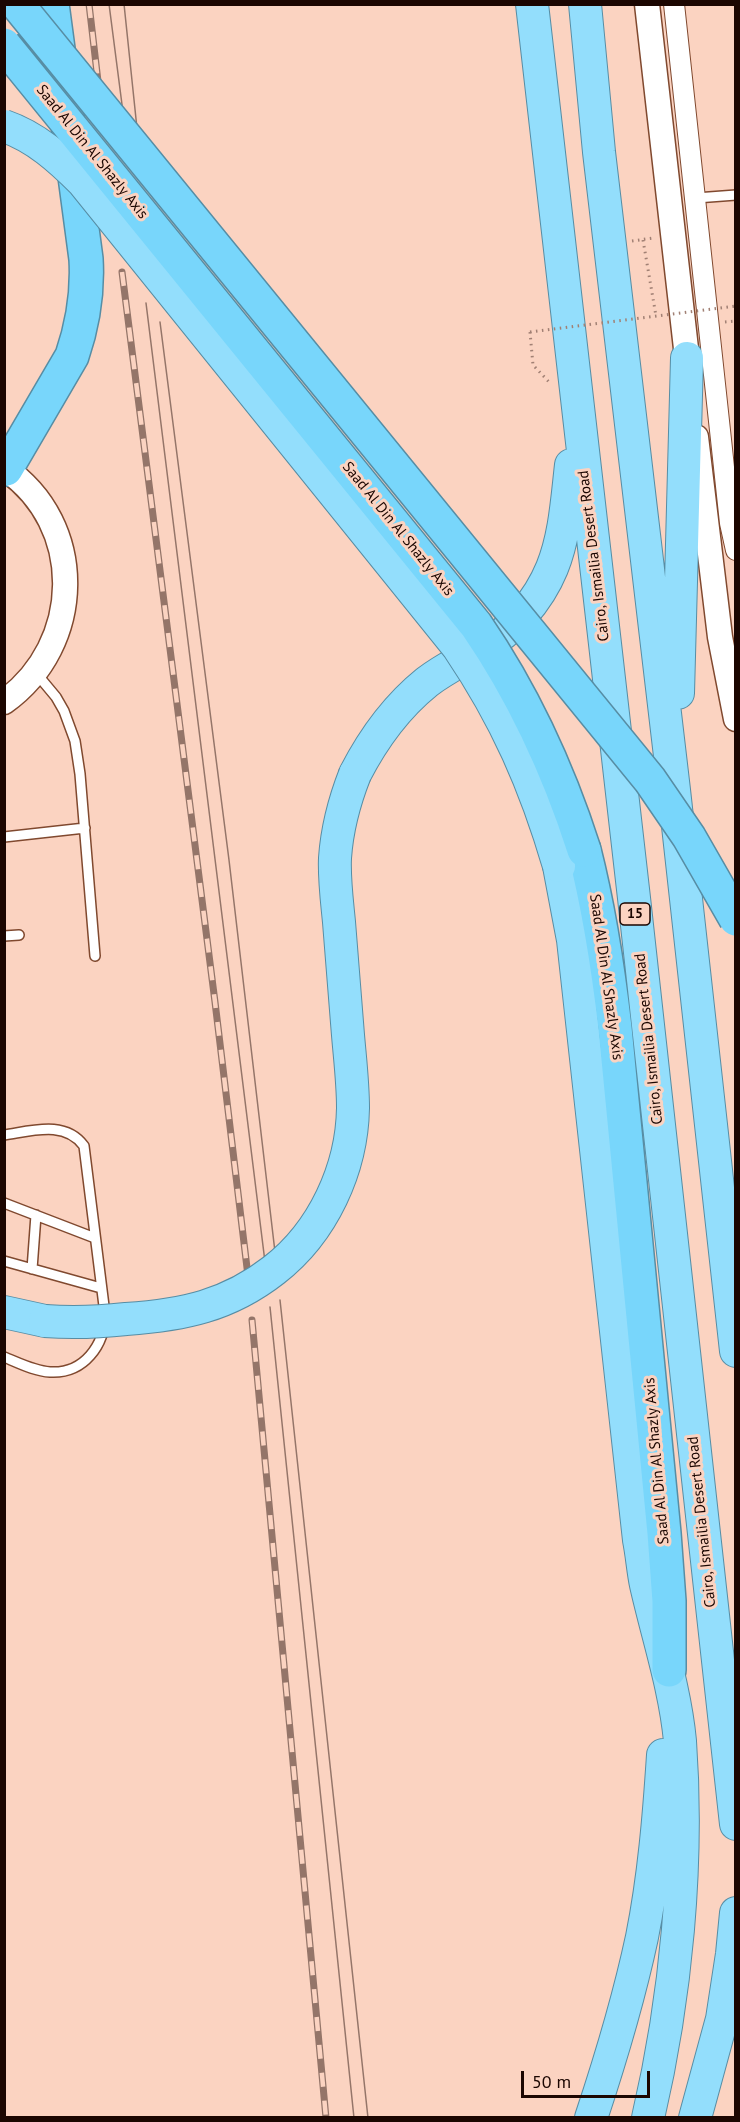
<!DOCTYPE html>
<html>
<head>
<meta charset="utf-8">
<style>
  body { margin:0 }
  #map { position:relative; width:740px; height:2122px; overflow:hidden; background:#fbd3c1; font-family:"PT Sans",sans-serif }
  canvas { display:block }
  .frame { position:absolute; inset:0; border:6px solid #1b0601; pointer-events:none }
  .scale { position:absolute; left:521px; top:2071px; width:129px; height:27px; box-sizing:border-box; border:3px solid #1b0601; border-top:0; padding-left:8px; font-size:18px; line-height:21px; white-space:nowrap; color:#1b0601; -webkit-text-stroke:4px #fbd3c1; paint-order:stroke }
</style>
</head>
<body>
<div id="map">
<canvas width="740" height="2122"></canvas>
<div class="frame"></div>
<div class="scale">50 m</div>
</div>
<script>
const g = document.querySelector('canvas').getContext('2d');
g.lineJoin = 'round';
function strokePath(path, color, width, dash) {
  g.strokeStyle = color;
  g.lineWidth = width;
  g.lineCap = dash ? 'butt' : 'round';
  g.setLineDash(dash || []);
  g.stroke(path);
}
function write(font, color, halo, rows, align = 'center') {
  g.font = font + ' "PT Sans",sans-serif';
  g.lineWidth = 6;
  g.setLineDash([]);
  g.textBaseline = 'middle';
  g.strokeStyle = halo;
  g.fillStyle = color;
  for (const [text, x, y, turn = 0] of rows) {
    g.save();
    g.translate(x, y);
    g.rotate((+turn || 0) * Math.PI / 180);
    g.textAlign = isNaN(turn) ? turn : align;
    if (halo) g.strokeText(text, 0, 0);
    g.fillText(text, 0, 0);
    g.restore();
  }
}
const service = new Path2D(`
  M696,198L736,195
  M36,673L56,697L64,711L75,741L80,774L95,956
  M4,837L85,828
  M4,936L19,935
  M4,1135C32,1131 65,1120 84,1146L105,1314C105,1345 84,1374 50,1372C34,1371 19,1363 4,1357
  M4,1203L95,1238
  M4,1261L101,1288
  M32,1269L36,1215`);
const minor = new Path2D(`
  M674,4L730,523L736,550`);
const tertiary = new Path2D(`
  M647,4L689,375
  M696,437L720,637L736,719
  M4,468C87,524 84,645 4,702`);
const trunk = new Path2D(`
  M532,4L634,898L736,1824
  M585,4L599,152L674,790L736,1351
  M678,693L687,358
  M355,774C373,739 396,707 427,682C444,669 463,660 481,649C512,630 538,602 552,568C565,536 567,500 571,465
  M559,866L573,940L639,1540C642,1555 643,1571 646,1585C658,1638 675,1688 680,1741C689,1864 676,1998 648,2118
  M4,1312L45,1321
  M591,2118C611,2058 629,1998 642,1937C654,1877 659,1816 663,1755
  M695,2118L722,2019L732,1954L736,1913`);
const motorway = new Path2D(`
  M6,469L72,356C83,324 88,293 86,259L52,4
  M584,850C599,909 608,968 615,1028L664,1533L669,1601V1670`);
strokePath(service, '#80492f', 12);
strokePath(minor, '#80492f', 22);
strokePath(tertiary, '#80492f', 27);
strokePath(trunk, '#578da4', 34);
strokePath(motorway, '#578da4', 36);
strokePath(new Path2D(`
  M643,240L656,316
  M632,241L653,238
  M725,322L736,321
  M530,332L533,365L550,383`), '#a18074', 3, [1.5, 4.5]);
strokePath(service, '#fff', 9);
strokePath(minor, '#fff', 20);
strokePath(tertiary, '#fff', 24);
strokePath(trunk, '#93defc', 32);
strokePath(motorway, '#78d6fb', 33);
strokePath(new Path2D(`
  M109,4L124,120
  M124,4L138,138
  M146,303L265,1262
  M160,322L229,860L275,1252
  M280,1300L368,2118
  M270,1307L354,2118`), '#947569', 1.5);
const rail = new Path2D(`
  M89,4L99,90
  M122,272L215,1002L248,1276
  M252,1320L326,2118`);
strokePath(rail, '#947569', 7);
strokePath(rail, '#fbd3c1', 4.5, [14]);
const trunkBridge = new Path2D(`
  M4,126C36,137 60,159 83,182L458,647C506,718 535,784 559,866
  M45,1321C72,1323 99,1322 126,1319C183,1315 228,1306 274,1270C323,1232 352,1169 353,1108C353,1083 350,1059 348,1035C345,997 342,959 339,922C337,901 334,879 335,858C337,829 344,802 355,774`);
const motorwayBridge = new Path2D(`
  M17,4L650,780L689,837L736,919
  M4,45L476,625C524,695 558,769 584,850`);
strokePath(trunkBridge, '#578da4', 34, []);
strokePath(motorwayBridge, '#578da4', 36, []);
strokePath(new Path2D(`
  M530,332L736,306`), '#a18074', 3, [1.5, 4.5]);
strokePath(trunkBridge, '#93defc', 32);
strokePath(motorwayBridge, '#78d6fb', 33);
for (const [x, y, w] of [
  [635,914,30]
]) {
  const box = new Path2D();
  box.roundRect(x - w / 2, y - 11, w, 22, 4.5);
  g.fillStyle = '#fbd3c1';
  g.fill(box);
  strokePath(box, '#1b0601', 1.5);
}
write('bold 14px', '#1b0601', null, [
  ["15",635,914]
]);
write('15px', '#1b0601', '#fbd3c1', [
  ["Saad Al Din Al Shazly Axis",92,152,51],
  ["Saad Al Din Al Shazly Axis",398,529,51],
  ["Cairo, Ismailia Desert Road",594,556,-97],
  ["Saad Al Din Al Shazly Axis",606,977,82],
  ["Cairo, Ismailia Desert Road",649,1039,-96],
  ["Saad Al Din Al Shazly Axis",657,1461,-95],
  ["Cairo, Ismailia Desert Road",702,1522,-96]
]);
</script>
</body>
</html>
